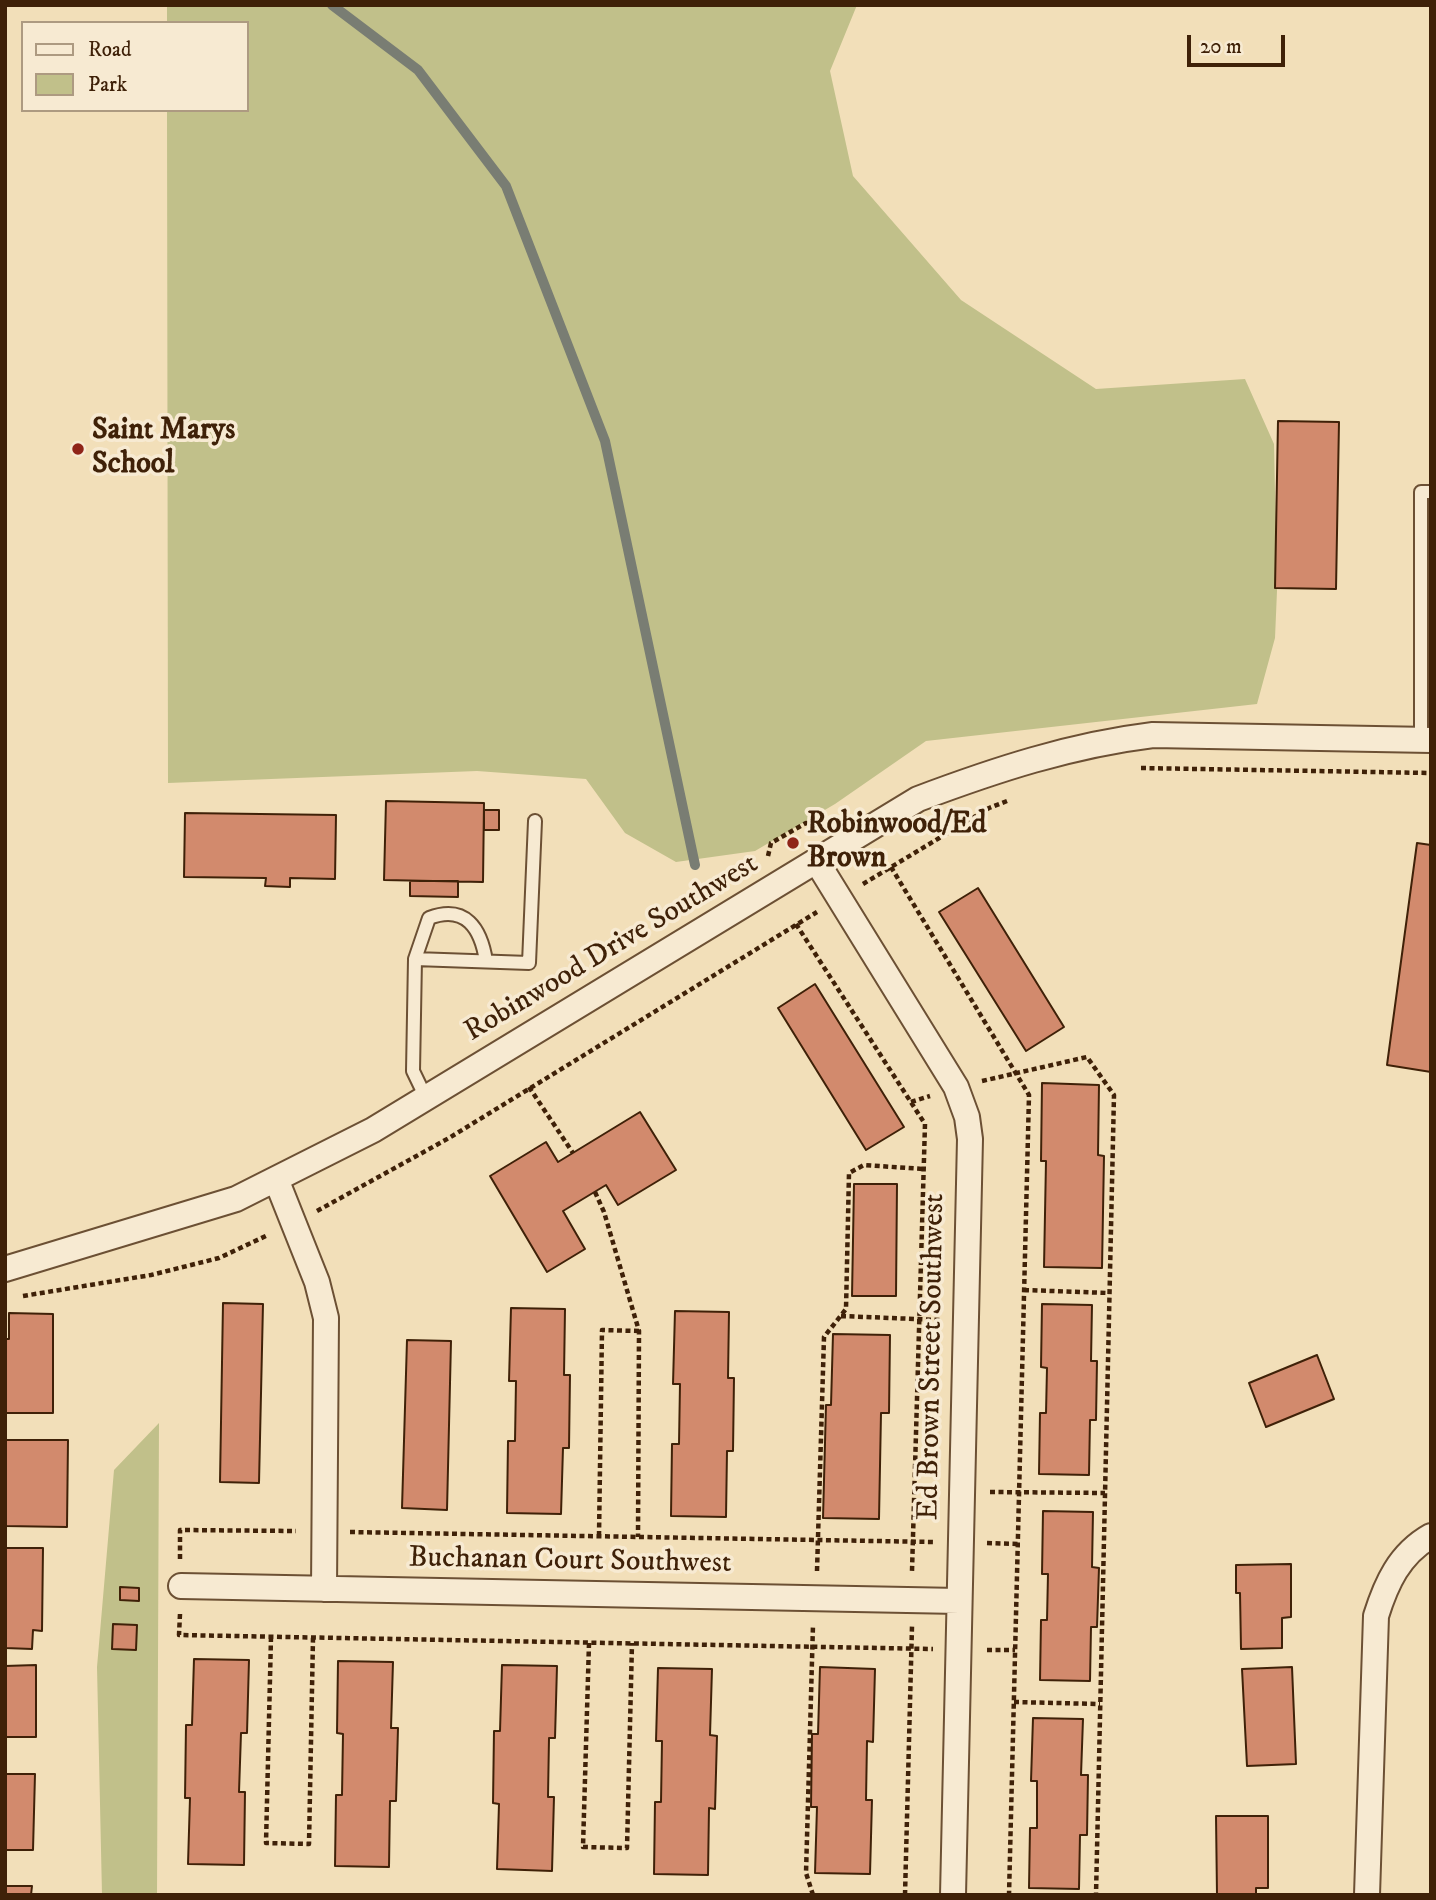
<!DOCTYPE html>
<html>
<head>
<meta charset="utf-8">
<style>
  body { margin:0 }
  #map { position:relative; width:1436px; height:1900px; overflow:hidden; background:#f2dfb9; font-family:"IM FELL DW Pica",serif }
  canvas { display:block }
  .frame { position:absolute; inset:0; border:7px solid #3f2108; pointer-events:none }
  .legend { position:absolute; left:21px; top:21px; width:228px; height:91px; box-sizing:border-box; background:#f7ead2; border:2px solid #ad9a81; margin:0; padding:9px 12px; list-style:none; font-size:21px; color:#3f2108 }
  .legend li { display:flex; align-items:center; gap:14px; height:35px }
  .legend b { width:35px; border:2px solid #ad9a81 }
  .scale { position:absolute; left:1187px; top:35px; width:98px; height:32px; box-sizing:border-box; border:4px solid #3f2108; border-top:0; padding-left:9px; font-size:21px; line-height:24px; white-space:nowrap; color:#3f2108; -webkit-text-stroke:5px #f7ead2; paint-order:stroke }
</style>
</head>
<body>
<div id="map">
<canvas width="1436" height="1900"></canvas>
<div class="frame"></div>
<ul class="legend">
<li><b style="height:9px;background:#f7ead2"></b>Road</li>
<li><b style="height:19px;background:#c1c08a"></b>Park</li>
</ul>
<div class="scale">20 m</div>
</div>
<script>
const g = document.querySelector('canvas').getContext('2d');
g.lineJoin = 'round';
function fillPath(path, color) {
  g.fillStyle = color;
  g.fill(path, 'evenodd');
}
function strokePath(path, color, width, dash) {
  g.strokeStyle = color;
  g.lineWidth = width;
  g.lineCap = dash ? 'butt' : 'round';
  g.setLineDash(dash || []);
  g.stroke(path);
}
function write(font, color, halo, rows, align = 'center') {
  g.font = font + ' "IM FELL DW Pica",serif';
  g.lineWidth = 7;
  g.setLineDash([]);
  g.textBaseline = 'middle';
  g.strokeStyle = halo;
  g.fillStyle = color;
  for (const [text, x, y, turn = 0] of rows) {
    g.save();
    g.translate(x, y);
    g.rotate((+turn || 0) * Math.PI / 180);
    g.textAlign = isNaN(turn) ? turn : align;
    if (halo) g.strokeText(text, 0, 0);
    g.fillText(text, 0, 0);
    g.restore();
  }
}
fillPath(new Path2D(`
  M167,5H857L830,71L853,176L961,300L1096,389L1245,379L1274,444L1277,591L1275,638L1257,704L926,741L835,804L755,851L676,862L625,833L586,779L477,771L168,783L167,110H247V23H167Z
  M159,1423L157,1895H102L97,1667L114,1470Z`), '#c1c08a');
strokePath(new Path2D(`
  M332,5L418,70L506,186L605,441L695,865`), '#797d73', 10);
const building = new Path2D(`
  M1278,421L1339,422L1336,589L1275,588Z
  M386,801L484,803L483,882L384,880Z
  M484,810H499V830H484Z
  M185,813L336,815L335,879L290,878V887L265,886L266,878L184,877Z
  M1417,843L1431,845V1072L1387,1065Z
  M410,881H458V897L410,896Z
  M978,888L1064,1027L1026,1051L939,912Z
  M815,984L904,1127L866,1150L778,1008Z
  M1042,1083L1099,1085L1098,1155L1104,1156L1102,1268L1044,1267L1046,1161H1041Z
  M640,1112L676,1170L618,1205L606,1185L563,1211L585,1249L547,1272L490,1176L546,1142L558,1162Z
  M854,1184H897L896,1296H852Z
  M223,1303L263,1304L259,1483L220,1482Z
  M1042,1304L1092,1305L1091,1361H1097L1096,1420H1090L1089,1475L1039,1474L1040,1413H1046L1047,1368L1041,1367Z
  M511,1308L565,1309L564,1375H570L569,1448H563L561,1514L507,1513L508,1441H515L516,1381H509Z
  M675,1311L729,1312L728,1378H734L733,1451H727L726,1517L671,1516L672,1444H679L680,1384H673Z
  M9,1313L53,1314V1413H5V1339H9Z
  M833,1334L890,1335L889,1413H881L879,1519L823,1518L826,1405H831Z
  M407,1340L451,1341L447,1510L402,1508Z
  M1317,1355L1334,1399L1266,1427L1249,1383Z
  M5,1440H68L67,1527L5,1526Z
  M1043,1511L1093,1512L1092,1567L1099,1568L1097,1627H1091L1090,1681L1040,1680L1041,1620H1047L1048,1574H1042Z
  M5,1548H43L42,1631L33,1630L32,1649L5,1648Z
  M1291,1564V1617L1282,1618V1648L1241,1649L1240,1593H1236V1565Z
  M120,1587L139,1588V1601L120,1600Z
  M113,1624L137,1625L136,1650L112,1649Z
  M194,1659L249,1660L247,1733H241L239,1792H245L244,1865L188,1864L190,1798H185L186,1725H192Z
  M338,1661L393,1662L391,1728H398L396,1801H390L389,1867L335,1866L336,1795H342L343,1734L337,1733Z
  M36,1665V1737H5V1666Z
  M502,1665L557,1666L555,1738H549L548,1797H554L552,1871L497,1869L499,1804L493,1803L494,1731H500Z
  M820,1667L875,1669L873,1742L867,1741L866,1800H872L870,1874L815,1873L817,1807H811L812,1734H818Z
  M1292,1667L1296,1764L1247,1766L1242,1669Z
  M658,1668L712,1669L710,1735L717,1736L715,1809L709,1808L708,1875L654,1874L655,1802H661L662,1741H656Z
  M1033,1718L1083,1719L1081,1775H1088L1087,1835H1080L1079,1889L1029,1888L1030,1828H1037V1781H1031Z
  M5,1774H35L33,1850H5Z
  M1216,1816H1268V1888H1256V1894L1251,1895H1217Z
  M5,1886H32L31,1895H5Z`);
fillPath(building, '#d28a6d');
strokePath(building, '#3f2108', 2);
const service = new Path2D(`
  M1421,740V492H1431
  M415,959L429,918C466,904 481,929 486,961
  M426,1098L413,1071L415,959L529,963L535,821`);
const minor = new Path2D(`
  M817,862L956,1087L967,1117L970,1139L953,1895
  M276,1179L317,1282L326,1318L324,1589
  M5,1269L236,1199L373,1130L918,799C995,770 1071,745 1153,735L1431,740
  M181,1586L959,1601
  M1367,1895L1376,1616C1386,1584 1399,1554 1431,1536`);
strokePath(service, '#6c5034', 16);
strokePath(minor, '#6c5034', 28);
strokePath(new Path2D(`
  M1141,768L1431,773
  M768,856L771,843L806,823L821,824
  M891,867L1029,1095L1009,1895
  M863,884L989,808L1007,801
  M796,924L925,1124L912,1571
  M982,1081L1087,1057L1114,1095L1096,1895
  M529,1087L573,1153
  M911,1102L930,1096
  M595,1192L604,1212L639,1331L638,1537
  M317,1211L449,1138L817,912
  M1024,1290L1109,1293
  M23,1296L151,1275L219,1258L268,1235
  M841,1316L940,1320
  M990,1492L1105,1493
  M350,1532L933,1542
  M599,1536L602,1330L639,1331
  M987,1543L1018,1544
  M180,1559V1530L296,1531
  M817,1571L824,1337L846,1309L849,1173L864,1165L923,1169
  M180,1614L179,1635L933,1649
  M271,1637L266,1843L309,1844L313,1638
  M589,1643L583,1847L627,1848L632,1643
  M987,1650H1015
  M1014,1702L1100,1704
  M813,1895L806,1873L813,1625
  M905,1895L912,1626`), '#3f2108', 4.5, [5, 3.5]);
strokePath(service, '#f7ead2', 12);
strokePath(minor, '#f7ead2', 24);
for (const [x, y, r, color] of [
  [78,449,7,"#8f2418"],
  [793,843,7,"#8f2418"]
]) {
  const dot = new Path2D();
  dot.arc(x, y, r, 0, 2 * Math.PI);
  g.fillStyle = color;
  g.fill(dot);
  strokePath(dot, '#f7ead2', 2.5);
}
write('bold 30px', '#3f2108', '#f7ead2', [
  ["Saint Marys",92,432],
  ["School",92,466],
  ["Robinwood/Ed",807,826],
  ["Brown",807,860]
], 'left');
write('30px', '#3f2108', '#f7ead2', [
  ["Robinwood Drive Southwest",612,949,-31],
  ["Ed Brown Street Southwest",933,1357,-89],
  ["Buchanan Court Southwest",570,1562,1]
]);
</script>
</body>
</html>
